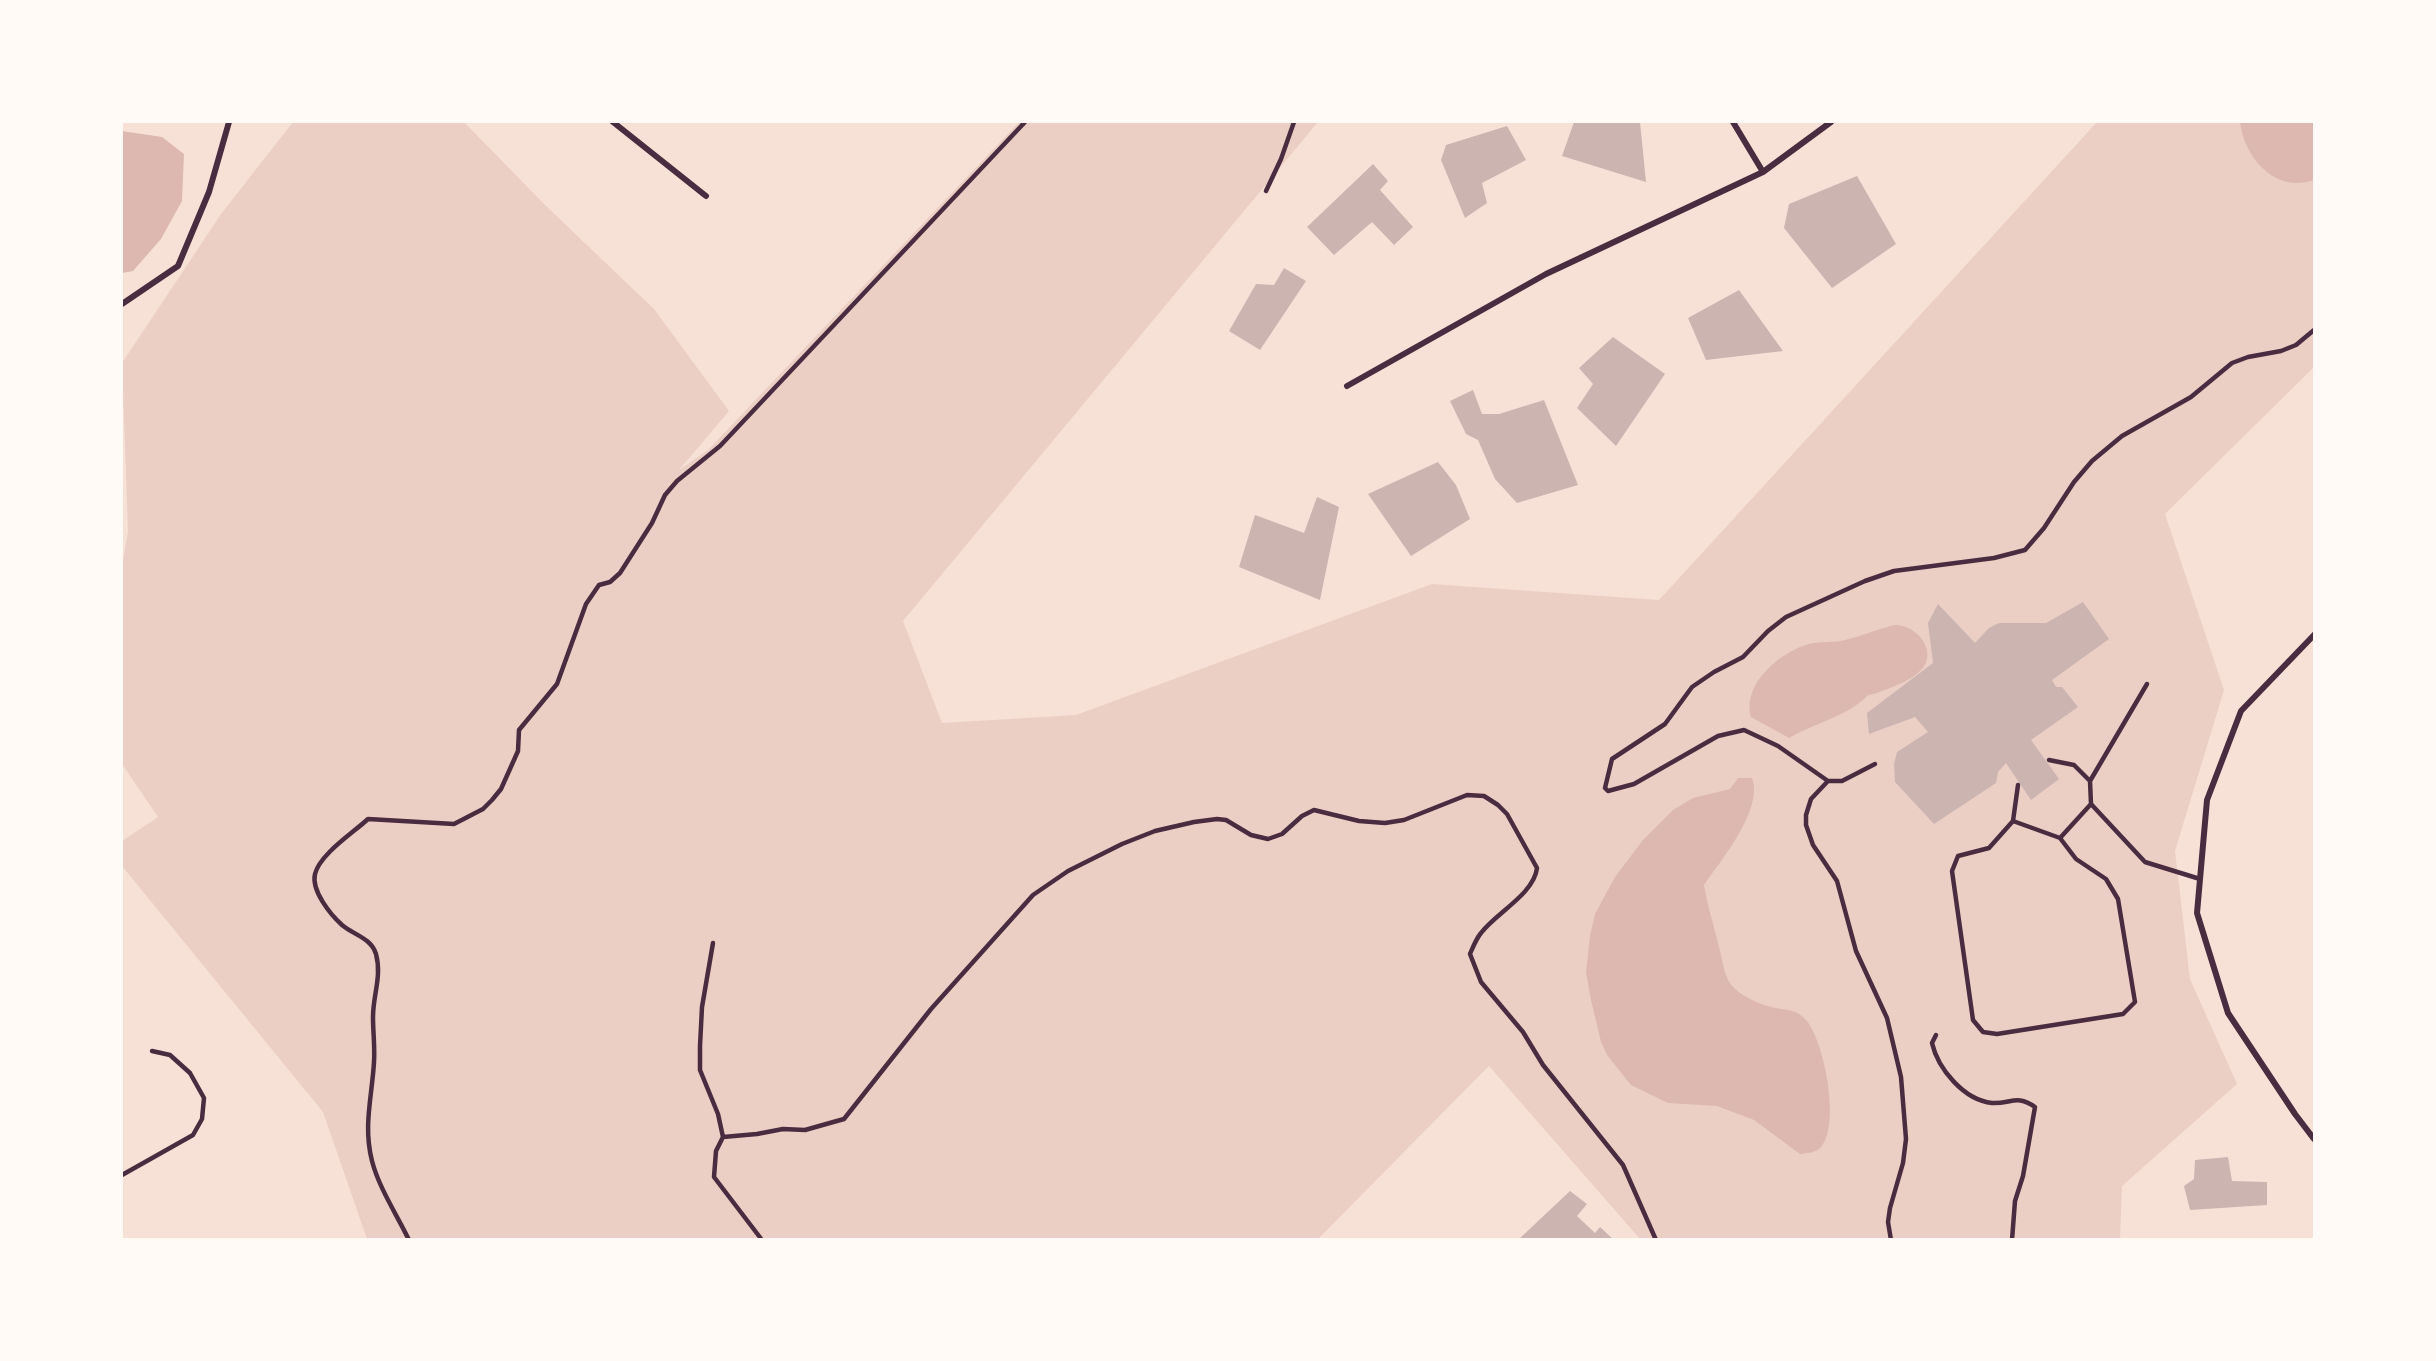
<!DOCTYPE html>
<html>
<head>
<meta charset="utf-8">
<style>
  body { margin:0 }
  #map { position:relative; width:2436px; height:1361px; overflow:hidden; background:#f7e1d7; font-family:Mulish,sans-serif }
  canvas { display:block }
  .frame { position:absolute; inset:0; border:123px solid #fffaf5; pointer-events:none }
</style>
</head>
<body>
<div id="map">
<canvas width="2436" height="1361"></canvas>
<div class="frame"></div>
</div>
<script>
const g = document.querySelector('canvas').getContext('2d');
g.lineJoin = 'round';
function fillPath(path, color) {
  g.fillStyle = color;
  g.fill(path, 'evenodd');
}
function strokePath(path, color, width, dash) {
  g.strokeStyle = color;
  g.lineWidth = width;
  g.lineCap = dash ? 'butt' : 'round';
  g.setLineDash(dash || []);
  g.stroke(path);
}
fillPath(new Path2D(`
  M293,122H464L545,205L654,309L729,411L679,470L708,450L1019,122H1318L903,621L942,723L1076,715L1432,584L1659,600L2097,122H2314V367L2165,514L2224,690L2175,851L2190,979L2237,1084L2122,1186L2120,1239H1640L1489,1066L1318,1239H367L323,1112L122,866V841L158,817L122,764V566L128,532L122,363L221,214Z`), '#ebcfc5');
fillPath(new Path2D(`
  M2240,122H2314V180C2275,194 2244,157 2240,122Z
  M122,131L162,137L184,154L182,201L161,239L133,271L122,273Z
  M1894,625C1917,624 1939,652 1921,670C1910,682 1889,688 1874,694L1868,695C1850,715 1813,724 1789,738L1751,717C1742,684 1780,652 1809,644C1821,641 1833,643 1845,640C1862,636 1878,629 1894,625Z
  M1738,778H1752C1764,808 1721,861 1704,885C1708,908 1714,926 1719,947C1723,961 1723,974 1732,986C1740,995 1757,1003 1768,1006C1782,1011 1795,1007 1806,1020C1824,1040 1841,1125 1821,1147C1816,1153 1807,1153 1800,1154L1754,1120L1717,1106L1668,1103L1631,1085L1607,1055L1601,1042L1591,1000L1586,972L1590,936L1595,914L1615,877L1643,840L1673,810L1693,798L1730,789Z`), '#dcb8b0');
fillPath(new Path2D(`
  M1574,122H1640L1646,182L1562,156Z
  M1507,126L1526,160L1482,183L1487,203L1465,218L1441,160L1446,145Z
  M1373,164L1388,181L1380,190L1413,227L1394,245L1372,222L1334,255L1307,227Z
  M1857,176L1896,244L1832,288L1784,228L1789,204Z
  M1284,268L1306,281L1260,350L1229,331L1256,284L1274,285Z
  M1739,290L1783,351L1706,360L1688,318Z
  M1613,337L1665,374L1616,446L1577,408L1593,384L1579,368Z
  M1473,390L1482,414H1499L1544,400L1578,485L1517,503L1495,479L1478,440L1466,434L1450,401Z
  M1438,462L1456,485L1470,519L1411,556L1368,494Z
  M1317,497L1339,507L1320,600L1239,567L1255,515L1304,533Z
  M2083,602L2109,639L2052,680L2056,687H2062L2078,707L2031,740L2059,779L2031,800L2006,763L1998,772L1996,783L1934,824L1895,782L1894,764L1897,752L1928,732L1915,717L1869,734L1867,713L1933,663L1928,623L1938,604L1975,643L1989,628L1999,623H2046Z
  M2228,1157L2232,1181L2267,1182V1205L2190,1210L2184,1186L2194,1179L2195,1160Z
  M1570,1191L1587,1204L1577,1216L1595,1233L1600,1227L1614,1240H1518Z`), '#ccb4b1');
strokePath(new Path2D(`
  M1266,191L1281,159L1294,122
  M2147,684L2090,781L2091,804L2145,862L2200,879
  M2049,760L2074,765L2090,781
  M1875,764L1842,781H1828L1778,746L1744,730L1718,736L1634,784L1608,791L1605,788L1612,759L1665,724L1692,687L1714,672L1743,657L1768,631L1786,617L1865,581L1894,571L1994,558L2025,550L2044,528L2074,482L2092,461L2122,436L2191,397L2232,363L2248,357L2281,351L2296,345L2314,330
  M1828,781L1811,799L1806,815V825L1813,845L1837,881L1856,951L1887,1018L1901,1077L1906,1139L1903,1163L1890,1208L1888,1222L1891,1240
  M2013,821L2018,785
  M2060,838L2076,859L2106,879L2118,899L2135,1002L2123,1014L1997,1034L1983,1032L1973,1020L1952,871L1958,856L1989,848L2013,821L2060,838L2091,804
  M713,943L702,1007L700,1046V1070L718,1114L723,1137L716,1151L714,1177L762,1240
  M1936,1035L1932,1043C1938,1069 1964,1100 1992,1103C2011,1104 2017,1094 2035,1107L2023,1176L2015,1201L2012,1240
  M723,1137L757,1134L783,1129L805,1130L844,1119L931,1009L1033,895L1068,871L1122,844L1155,831L1194,822L1217,819L1226,820L1251,835L1268,839L1282,834L1302,816L1314,810L1359,821L1385,823L1404,820L1467,795L1484,796L1498,805L1507,814L1537,868C1534,894 1496,913 1481,933C1476,939 1473,947 1470,954L1481,982L1523,1032L1543,1065L1623,1165L1656,1240
  M122,1175L193,1135L202,1119L204,1098L190,1073L170,1055L152,1051
  M409,1240C397,1215 379,1188 372,1161C363,1126 372,1097 374,1062C375,1047 373,1032 373,1017C373,995 382,976 376,954C371,938 354,935 342,925C331,915 311,891 315,874C320,854 353,833 368,819L454,824L483,809L492,800L501,789L518,751L519,730L557,684L586,604L599,585L610,582L620,573L652,523L665,495L677,481L720,446L1025,122`), '#4a2c40', 4.5);
strokePath(new Path2D(`
  M613,122L706,196
  M1733,122L1763,172
  M122,304L178,266L209,192L229,122
  M1347,386L1546,274L1763,172L1831,122
  M2314,635L2241,711L2207,800L2197,913L2228,1013L2295,1114L2314,1139`), '#4a2c40', 6);
</script>
</body>
</html>
